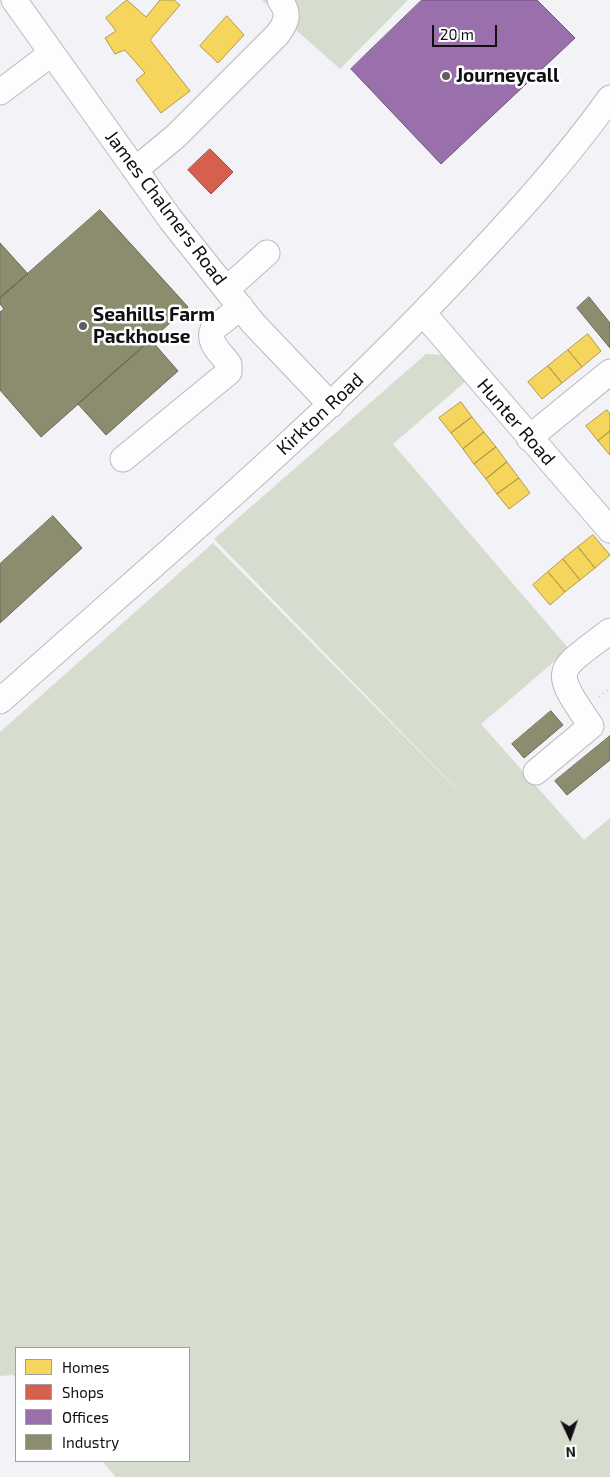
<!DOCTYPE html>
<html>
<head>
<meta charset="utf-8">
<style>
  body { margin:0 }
  #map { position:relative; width:610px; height:1477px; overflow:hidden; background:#f2f2f7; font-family:"Exo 2",sans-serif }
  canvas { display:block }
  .legend { position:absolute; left:15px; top:1347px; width:175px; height:115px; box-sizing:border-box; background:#fff; border:1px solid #9f9fa1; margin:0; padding:6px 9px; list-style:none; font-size:15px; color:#101013 }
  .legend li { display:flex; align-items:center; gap:10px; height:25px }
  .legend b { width:25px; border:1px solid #9f9fa1 }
  .north { position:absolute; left:545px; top:1412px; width:50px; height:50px; -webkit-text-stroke:4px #fff; paint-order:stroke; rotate:177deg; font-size:14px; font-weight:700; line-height:20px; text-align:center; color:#101013 }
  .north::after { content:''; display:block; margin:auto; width:18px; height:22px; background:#101013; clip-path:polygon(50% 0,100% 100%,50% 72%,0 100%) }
  .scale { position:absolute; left:432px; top:25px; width:65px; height:22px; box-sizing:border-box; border:2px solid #101013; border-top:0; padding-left:6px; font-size:15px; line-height:18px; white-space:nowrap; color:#101013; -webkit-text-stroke:4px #fff; paint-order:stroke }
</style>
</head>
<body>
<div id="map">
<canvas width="610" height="1477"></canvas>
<ul class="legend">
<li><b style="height:14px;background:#f6d55c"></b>Homes</li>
<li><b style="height:14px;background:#d6604d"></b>Shops</li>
<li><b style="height:14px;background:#9970ab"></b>Offices</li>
<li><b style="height:14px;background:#8c8c6e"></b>Industry</li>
</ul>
<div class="north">N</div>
<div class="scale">20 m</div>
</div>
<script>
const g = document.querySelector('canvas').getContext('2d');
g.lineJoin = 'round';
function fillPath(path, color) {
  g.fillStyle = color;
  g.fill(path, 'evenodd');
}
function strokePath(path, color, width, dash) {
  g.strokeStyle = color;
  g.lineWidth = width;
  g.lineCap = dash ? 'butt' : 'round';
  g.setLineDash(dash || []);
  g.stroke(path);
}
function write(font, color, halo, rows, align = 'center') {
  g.font = font + ' "Exo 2",sans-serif';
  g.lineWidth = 5;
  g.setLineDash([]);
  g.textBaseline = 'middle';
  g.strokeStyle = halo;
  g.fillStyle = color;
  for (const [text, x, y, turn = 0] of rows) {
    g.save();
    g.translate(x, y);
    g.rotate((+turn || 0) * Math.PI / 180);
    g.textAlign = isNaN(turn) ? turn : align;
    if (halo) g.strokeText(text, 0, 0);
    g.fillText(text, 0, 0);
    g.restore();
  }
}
fillPath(new Path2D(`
  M262,0H408L340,69Z
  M426,354L444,355L465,382L393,444L569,649L481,724L584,840L610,818V1477H116L102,1461H189V1348H16V1378L13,1375L0,1376V732L213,543L485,818L214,539Z`), '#d6dcce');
const homes = new Path2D(`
  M127,0L146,17L160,0H174L180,5L150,40L190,91L161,113L136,80L145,73L125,50L115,54L105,38L116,31L106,18Z
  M227,16L244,35L218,63L200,46Z
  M588,334L601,351L582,367L568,350Z
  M568,350L582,367L562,383L548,366Z
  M548,366L562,383L542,399L528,382Z
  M461,402L472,417L451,433L439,418Z
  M607,410L610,414V431L598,441L586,426Z
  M472,417L484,432L463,449L451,433Z
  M610,431V455L598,441Z
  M484,432L496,447L474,464L463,449Z
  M496,447L507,462L486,479L474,464Z
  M507,462L519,478L497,494L486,479Z
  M519,478L530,493L509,509L497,494Z
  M593,535L610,555L595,568L578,547Z
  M578,547L595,568L580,580L563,559Z
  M563,559L580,580L565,592L548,572Z
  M548,572L565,592L550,605L533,585Z`);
fillPath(homes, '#f6d55c');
strokePath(homes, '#b19a46', 1);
const shops = new Path2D(`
  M210,149L233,172L211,194L188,170Z`);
fillPath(shops, '#d6604d');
strokePath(shops, '#9b483c', 1);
const offices = new Path2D(`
  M422,0H537L575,38L441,164L351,69Z`);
fillPath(offices, '#9970ab');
strokePath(offices, '#70537d', 1);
const industry = new Path2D(`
  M100,210L188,307L41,437L0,390V312L4,309L0,304V298Z
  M0,243L28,274L0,298Z
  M589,297L610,323V348L577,308Z
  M151,340L178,371L106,435L78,404Z
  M53,516L82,548L0,623V564Z
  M551,711L563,725L524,758L512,744Z
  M610,736V760L567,795L555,781Z`);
fillPath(industry, '#8c8c6e');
strokePath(industry, '#676753', 1);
const minor = new Path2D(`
  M14,0L171,220L253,323L331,405
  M0,92L52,53
  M135,170L176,136L277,35C287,22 290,14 280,0
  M227,289L267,253
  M423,313L610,530
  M529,438L610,372
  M123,459L229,372V364C221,353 207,343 213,329L241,307
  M0,701C156,562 316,428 459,275C513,218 564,162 610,98
  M536,772L591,726C551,667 555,673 610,631`);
strokePath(minor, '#bababe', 27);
strokePath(new Path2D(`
  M599,697L610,688`), '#d1d1d2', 3, [1, 4]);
strokePath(minor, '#fdfdfe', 25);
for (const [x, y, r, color] of [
  [446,76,5,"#5f5f63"],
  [83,326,5,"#5f5f63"]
]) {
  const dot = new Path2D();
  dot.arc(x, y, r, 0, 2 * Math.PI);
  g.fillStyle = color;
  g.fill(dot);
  strokePath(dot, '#fff', 2);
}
write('bold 19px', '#101013', '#fff', [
  ["Journeycall",456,76],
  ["Seahills Farm",93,315],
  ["Packhouse",93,337]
], 'left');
write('19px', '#101013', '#fff', [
  ["James Chalmers Road",166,208,53],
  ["Kirkton Road",320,414,-43],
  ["Hunter Road",516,422,49]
]);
</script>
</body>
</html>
